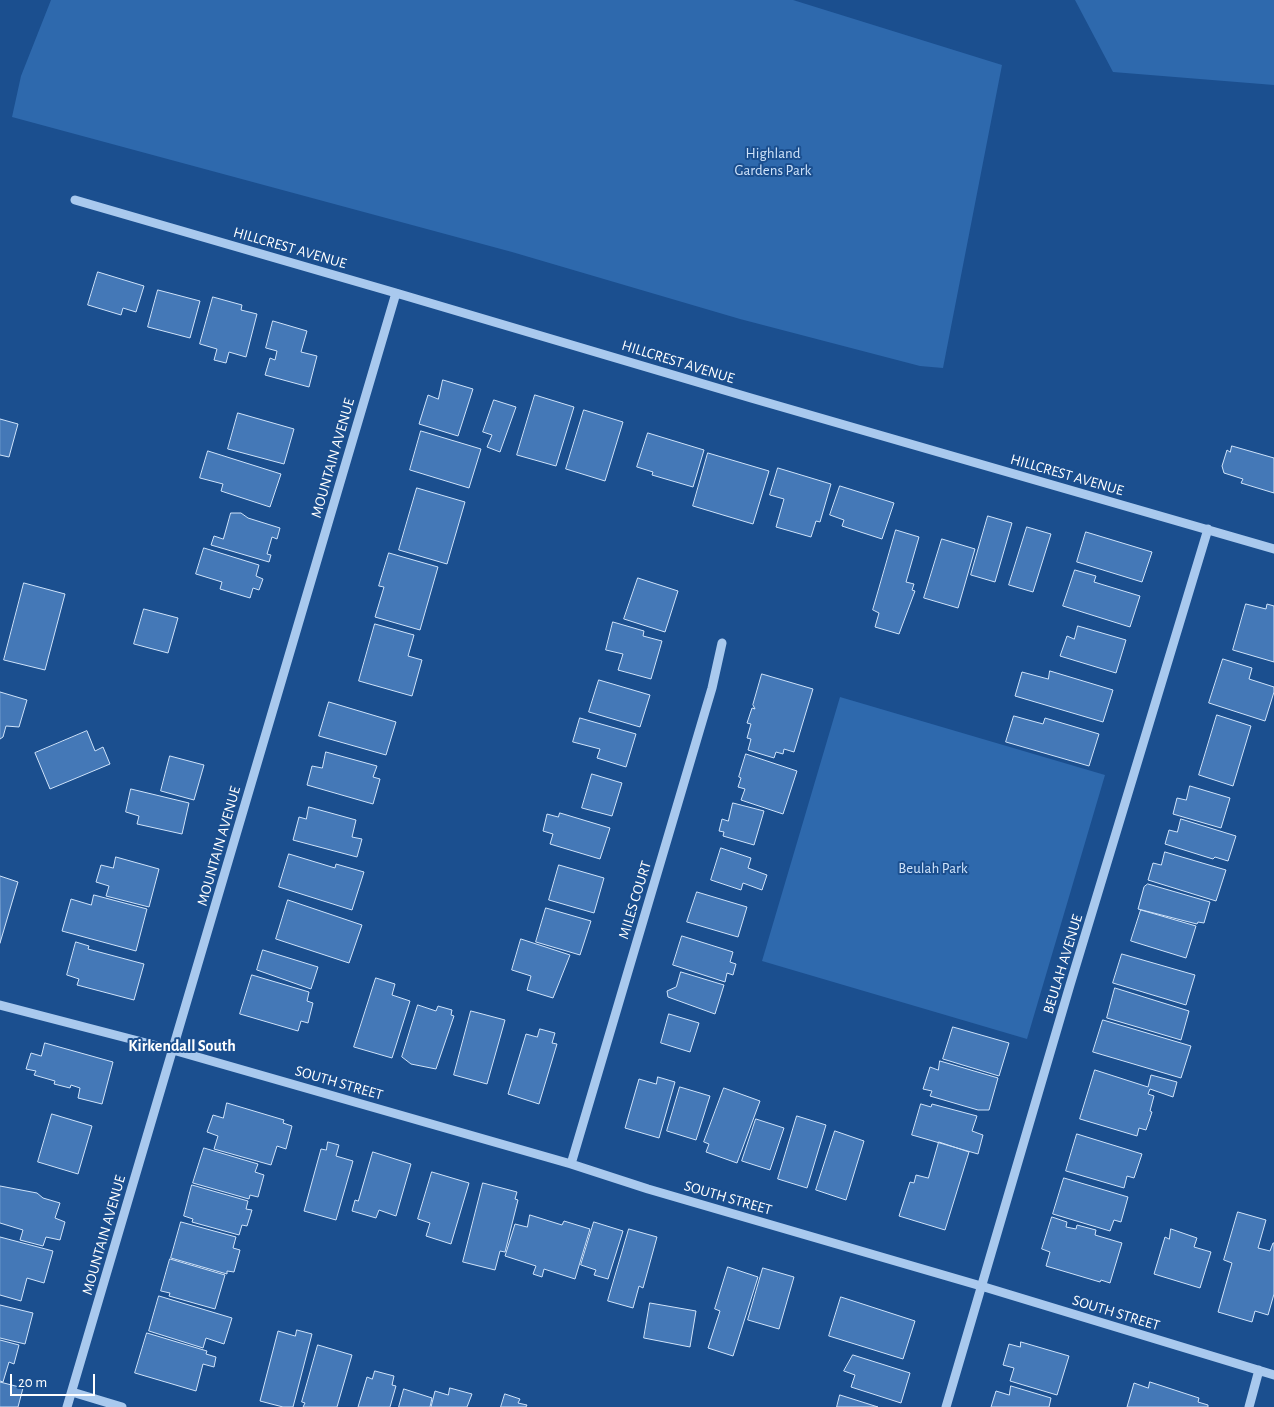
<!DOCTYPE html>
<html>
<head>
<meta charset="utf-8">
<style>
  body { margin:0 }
  #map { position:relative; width:1274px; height:1407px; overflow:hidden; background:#1b4f8f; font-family:"Alegreya Sans",sans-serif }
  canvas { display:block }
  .scale { position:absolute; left:10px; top:1374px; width:85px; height:22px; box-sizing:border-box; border:2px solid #fff; border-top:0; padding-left:6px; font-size:15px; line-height:18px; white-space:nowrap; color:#fff; -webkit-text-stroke:4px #1b4f8f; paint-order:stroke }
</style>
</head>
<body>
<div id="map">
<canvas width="1274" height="1407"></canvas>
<div class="scale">20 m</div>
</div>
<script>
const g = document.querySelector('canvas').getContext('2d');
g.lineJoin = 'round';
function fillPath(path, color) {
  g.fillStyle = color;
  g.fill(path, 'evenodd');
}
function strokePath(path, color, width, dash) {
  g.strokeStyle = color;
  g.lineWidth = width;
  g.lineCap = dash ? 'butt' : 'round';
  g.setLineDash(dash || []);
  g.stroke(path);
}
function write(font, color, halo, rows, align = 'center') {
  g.font = font + ' "Alegreya Sans",sans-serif';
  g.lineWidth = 4;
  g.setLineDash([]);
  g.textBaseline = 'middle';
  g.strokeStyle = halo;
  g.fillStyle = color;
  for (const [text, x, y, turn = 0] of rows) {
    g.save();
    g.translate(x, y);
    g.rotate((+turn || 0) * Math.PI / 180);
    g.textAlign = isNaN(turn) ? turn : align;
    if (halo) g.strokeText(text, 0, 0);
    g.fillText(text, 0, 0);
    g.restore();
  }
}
fillPath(new Path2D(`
  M51,0H793L1002,65L943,368L920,366L740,319L512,252L12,117L21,76Z
  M1075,0H1274V85L1113,72Z
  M840,697L1105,775L1027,1039L762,961Z`), '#2e69ad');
const building = new Path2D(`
  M98,272L144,286L136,312L123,308L121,315L88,305Z
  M158,290L200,301L190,338L148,327Z
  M213,297L242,305L241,310L257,314L246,357L229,352L226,363L214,360L217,349L200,344Z
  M273,321L307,331L301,352L317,356L309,387L265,375L270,358L275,360L277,351L266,348Z
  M443,380L473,389L458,436L419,424L428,395L438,399Z
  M535,395L574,407L556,466L517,455Z
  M494,400L516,407L500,452L487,447L492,435L483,432Z
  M584,410L623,422L605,481L566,469Z
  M238,413L294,429L284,464L228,449Z
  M0,419L18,424L9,457L0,455Z
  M421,431L481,449L469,488L410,470Z
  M648,433L704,450L693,487L652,475L653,472L637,467Z
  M1232,446L1274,458V493L1241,483L1243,479L1224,473L1222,466L1227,450L1230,452Z
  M208,451L281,474L270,507L221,491L223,484L200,478Z
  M708,453L769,471L753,524L693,506Z
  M778,468L831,484L820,522L816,521L811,537L776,527L784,499L770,495Z
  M840,486L894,503L882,539L842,526L844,520L830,515Z
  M417,488L465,502L447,564L399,550Z
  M231,513H241L248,518L280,528L277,539L272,537L267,554L271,555L269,562L211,545L214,536L223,539Z
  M988,516L1012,523L995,582L971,575Z
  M1027,527L1051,534L1033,592L1009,585Z
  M896,530L919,537L906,582L914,584L912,590L915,591L899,634L875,627L879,613L873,610Z
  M1086,532L1152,552L1142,582L1077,562Z
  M942,539L975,549L958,608L924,598Z
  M204,548L259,565L256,576L263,579L259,590L253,588L250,598L220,589L222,582L196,574Z
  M389,553L438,567L420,630L375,617L384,587L379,586Z
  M1075,570L1096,576L1094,582L1140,596L1130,627L1063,606Z
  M638,578L678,591L665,632L624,619Z
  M24,583L65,594L45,670L4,660Z
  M1246,604L1266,609L1267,604L1274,606V662L1233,650Z
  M144,609L178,618L168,653L134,644Z
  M613,622L644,631L643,636L662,641L651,679L618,670L623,654L606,650Z
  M375,624L414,635L408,656L422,660L412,696L359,681Z
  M1078,626L1126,640L1116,673L1060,656L1067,636L1074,639Z
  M1223,659L1252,668L1249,679L1274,687V692L1265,721L1209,703Z
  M1050,671L1113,690L1103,722L1015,696L1022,672L1048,679Z
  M762,674L813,689L794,752L784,749L783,754L776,752L774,758L748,750L751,739L747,738L751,724L747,723L752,708L755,709L753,705Z
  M599,680L650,695L640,727L589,712Z
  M0,692L27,700L19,727L6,726L3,737L0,739Z
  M329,702L396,722L386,755L319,736Z
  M1217,715L1251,726L1233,786L1199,775Z
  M1014,716L1043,724L1045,718L1099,734L1089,766L1006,742Z
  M580,718L636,734L626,767L597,758L600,749L573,742Z
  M87,731L95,751L103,747L110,764L50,789L35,753Z
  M326,752L377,766L373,777L380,779L373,804L307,785L312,766L322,768Z
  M746,754L797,771L783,814L741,800L745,789L738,787L741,778L739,777Z
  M170,756L204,765L194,800L161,791Z
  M592,774L622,783L612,816L582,808Z
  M1190,786L1230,798L1221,828L1173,814L1177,798L1186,800Z
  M131,789L189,803L182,834L137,824L139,816L126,812Z
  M733,803L764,811L754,845L723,836L724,832L719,831L722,819L728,821Z
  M309,807L356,820L352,837L362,839L357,857L293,840L299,817L306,819Z
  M560,813L610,828L600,859L550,844L553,834L543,831L547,814L558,817Z
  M1181,819L1236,836L1228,861L1215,857L1213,859L1165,844L1169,830L1177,832Z
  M721,848L751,858L748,868L767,875L762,890L743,883L741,890L711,880Z
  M1165,852L1226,870L1216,901L1148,880L1153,863L1161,865Z
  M289,854L335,868L336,864L364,872L352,910L279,887Z
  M116,857L159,869L149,907L106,896L109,886L96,882L101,865L113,868Z
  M559,865L604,878L594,913L549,900Z
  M0,876L18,882L0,943Z
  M1148,884L1210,902L1204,923L1198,922L1197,924L1138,909L1144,887Z
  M697,892L747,907L738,937L687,922Z
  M94,895L147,909L136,951L62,931L71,899L91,905Z
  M288,900L362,925L349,963L276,939Z
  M546,908L591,921L580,955L536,942Z
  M1141,910L1196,926L1186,958L1131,941Z
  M682,936L733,952L730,962L736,964L733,975L727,973L725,982L673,965Z
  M521,939L570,955L553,998L527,990L531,976L512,970Z
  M76,942L89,946L88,949L144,964L134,1000L77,985L79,979L67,975Z
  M263,950L318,967L311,989L257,970Z
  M1122,954L1195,975L1186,1005L1113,983Z
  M681,972L724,985L715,1014L668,997L667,991L676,987Z
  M252,975L309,992L307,1001L313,1003L308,1023L301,1021L298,1031L240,1014Z
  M376,978L395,984L392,995L410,1001L392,1058L354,1047Z
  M1115,988L1189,1011L1181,1040L1107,1018Z
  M418,1005L436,1011L438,1006L452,1010L451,1015L454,1016L436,1069L411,1064L402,1057Z
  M471,1011L505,1020L487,1084L454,1075Z
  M669,1014L699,1023L690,1052L661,1043Z
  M1103,1020L1191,1046L1181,1078L1093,1052Z
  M953,1027L1009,1043L999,1076L943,1059Z
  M540,1029L555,1033L552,1043L557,1044L539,1104L508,1094L526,1034L537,1037Z
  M45,1043L113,1062L102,1104L78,1098L80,1088L71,1085L70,1088L54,1084L55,1081L34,1075L36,1071L26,1069L31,1053L41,1056Z
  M940,1061L998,1078L989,1110H978L930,1096L932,1091L923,1089L930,1067L938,1070Z
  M1095,1070L1148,1087L1151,1075L1177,1082L1173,1097L1150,1089L1148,1094L1154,1096L1150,1111L1152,1112L1146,1130L1139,1128L1137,1136L1080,1119Z
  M658,1077L675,1082L659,1138L625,1128L639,1079L656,1084Z
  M680,1087L710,1096L696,1140L667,1131Z
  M724,1088L760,1101L737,1163L706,1152L709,1144L704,1142Z
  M227,1103L284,1120L283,1123L292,1126L286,1149L277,1146L271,1165L214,1149L218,1136L207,1132L213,1115L223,1118Z
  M921,1104L931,1107L932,1104L977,1116L972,1131L983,1135L978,1154L912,1135Z
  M52,1114L92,1126L78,1174L38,1162Z
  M797,1116L826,1125L807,1188L778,1179Z
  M756,1119L784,1128L770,1170L742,1161Z
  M835,1131L864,1141L846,1200L816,1190Z
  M1077,1134L1142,1154L1134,1178L1127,1176L1124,1188L1066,1171Z
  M328,1142L339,1145L336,1156L353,1161L336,1220L304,1211L321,1149L326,1150Z
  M939,1142L969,1152L945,1230L899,1216L910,1182L914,1183L916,1175L928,1178Z
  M204,1148L258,1164L255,1172L264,1175L258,1197L250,1195L249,1199L193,1183Z
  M373,1152L411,1164L396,1216L379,1210L376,1218L352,1211L355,1200L358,1201Z
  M432,1172L469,1183L451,1244L426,1236L430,1223L418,1219Z
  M1064,1178L1128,1197L1121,1222L1114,1220L1110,1231L1053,1214Z
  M483,1183L517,1192L515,1199L518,1200L505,1252L500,1251L495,1270L463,1262Z
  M192,1185L248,1201L246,1209L252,1210L247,1226L242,1225L239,1235L192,1222L193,1219L184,1216Z
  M0,1186L37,1193L43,1198L60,1203L55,1218L65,1222L60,1240L46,1237L43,1246L20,1240L23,1230L0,1223Z
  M1238,1212L1266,1220L1258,1248L1270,1251L1273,1243H1274V1294L1268,1315L1255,1311L1252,1322L1218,1312L1232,1263L1224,1260Z
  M530,1215L562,1225L564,1221L590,1229L575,1279L544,1269L542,1277L533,1274L536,1266L505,1256L515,1224L527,1227Z
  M1052,1217L1067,1222L1066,1227L1076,1229L1077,1225L1096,1230L1095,1235L1122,1243L1110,1283L1101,1280L1100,1282L1046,1266L1050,1252L1042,1249Z
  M181,1222L236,1237L233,1248L240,1250L234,1272L227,1271V1274L171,1258Z
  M594,1222L623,1231L608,1279L594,1275L596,1270L581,1265Z
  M629,1229L657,1237L643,1288L639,1286L633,1308L608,1301Z
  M1171,1229L1197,1238L1194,1247L1211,1252L1200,1288L1154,1274L1165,1237L1169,1239Z
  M0,1237L53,1251L44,1283L27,1278L21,1301L0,1295Z
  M170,1259L225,1275L215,1309L169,1296L170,1293L161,1291Z
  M728,1267L758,1277L733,1356L708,1348L720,1311L715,1309Z
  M763,1268L794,1277L779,1329L748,1320Z
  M159,1296L232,1318L224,1344L206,1338L203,1348L149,1331Z
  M841,1297L915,1321L903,1359L829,1336Z
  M650,1303L696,1311L690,1347L644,1338Z
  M0,1305L33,1313L25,1344L0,1338Z
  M297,1330L312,1334L293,1407H283L260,1401L278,1331L295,1336Z
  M147,1333L207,1351L206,1354L216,1357L214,1367L203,1364L196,1391L135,1373Z
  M0,1340L19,1345L14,1364L9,1362L3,1382L0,1381Z
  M1021,1342L1069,1356L1057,1395L1010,1381L1014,1368L1003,1365L1009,1344L1020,1347Z
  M318,1345L352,1355L337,1407H303L305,1403L302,1402Z
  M853,1355L910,1373L901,1403L851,1387L855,1375L844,1371Z
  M375,1371L394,1376L392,1385L396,1386L390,1407H358L367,1377L372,1379Z
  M0,1382L23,1388L18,1407H0Z
  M1150,1382L1199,1398L1198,1402L1208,1405V1407H1127L1134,1383L1148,1388Z
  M1011,1386L1051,1398L1049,1407H991L996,1391L1009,1395Z
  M450,1388L472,1394L467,1407H431L435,1391L448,1395Z
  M404,1389L432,1398L430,1407H399Z
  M505,1394L520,1399L518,1403L527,1405L526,1407H501Z
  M840,1395L878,1407H837Z`);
fillPath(building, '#4478b7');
strokePath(building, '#cfe3fa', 1);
strokePath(new Path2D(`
  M75,200L396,293L751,398L1274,549
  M0,1005L173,1050L571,1164L648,1189L981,1286L1274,1375
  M571,1164L712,688L722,643
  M72,1392L122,1407
  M67,1407L396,293
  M946,1407L1070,985L1208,529
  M1249,1407L1259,1370`), '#a9c9ee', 9);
write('15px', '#cfe3fa', '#1b4f8f', [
  ["Highland",773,153],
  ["Gardens Park",773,170],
  ["Beulah Park",933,868]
]);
write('15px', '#fff', '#1b4f8f', [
  ["HILLCREST AVENUE",290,248,16],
  ["HILLCREST AVENUE",678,362,17],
  ["MOUNTAIN AVENUE",333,458,-74],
  ["HILLCREST AVENUE",1067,475,16],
  ["MOUNTAIN AVENUE",219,846,-74],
  ["MILES COURT",635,900,-73],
  ["BEULAH AVENUE",1063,964,-73],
  ["SOUTH STREET",339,1083,16],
  ["SOUTH STREET",728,1198,16],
  ["MOUNTAIN AVENUE",104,1235,-74],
  ["SOUTH STREET",1116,1313,17]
]);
write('bold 16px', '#fff', '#1b4f8f', [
  ["Kirkendall South",182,1046]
]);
</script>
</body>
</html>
